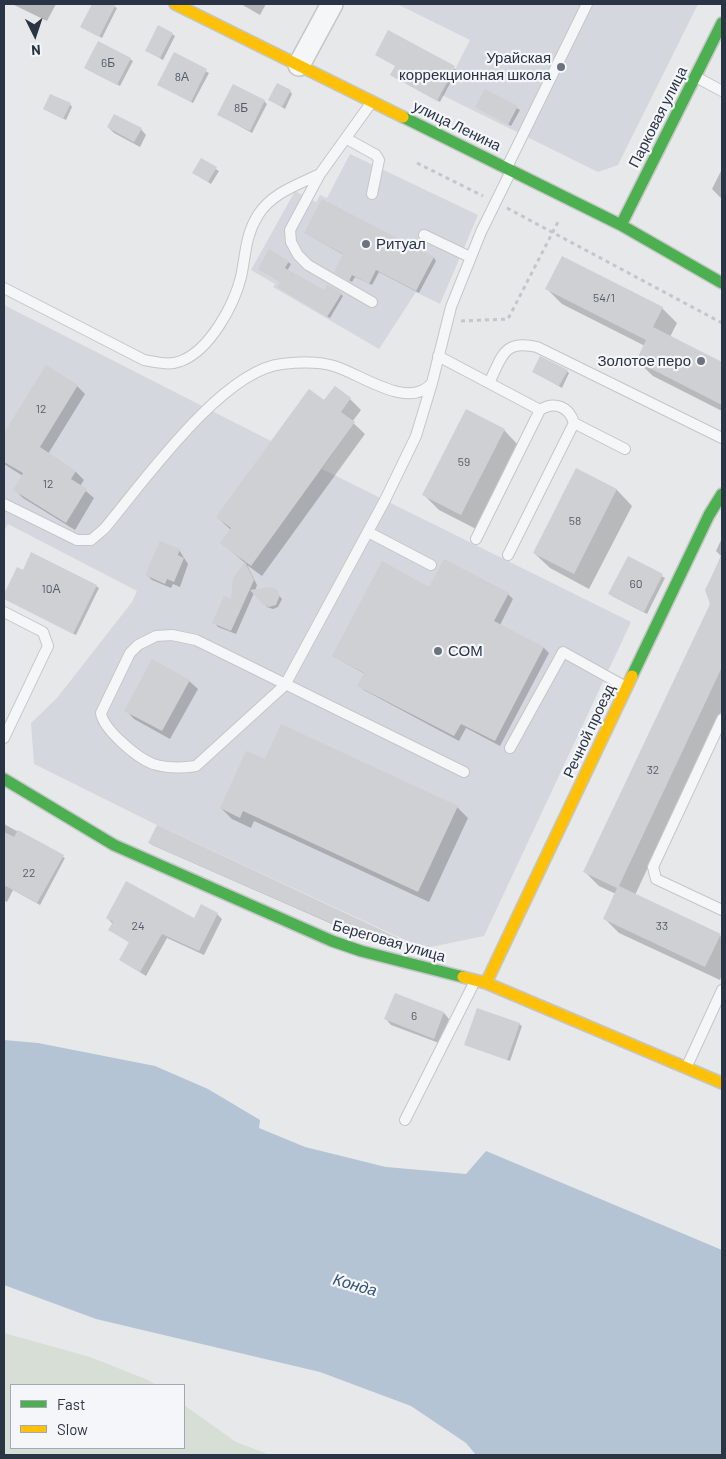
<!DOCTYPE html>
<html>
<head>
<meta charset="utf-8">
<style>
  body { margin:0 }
  #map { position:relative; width:726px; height:1459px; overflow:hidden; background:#e6e8ea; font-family:Barlow,sans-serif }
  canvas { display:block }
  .frame { position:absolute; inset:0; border:5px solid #2b3445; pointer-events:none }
  .legend { position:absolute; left:10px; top:1384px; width:175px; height:65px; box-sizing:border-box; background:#f4f6f9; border:1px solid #a4a8b1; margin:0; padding:6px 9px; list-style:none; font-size:15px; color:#2b3445 }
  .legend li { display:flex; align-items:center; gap:10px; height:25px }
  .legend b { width:25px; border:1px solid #a4a8b1 }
  .north { position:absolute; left:10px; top:10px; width:50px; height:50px; -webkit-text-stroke:4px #f4f6f9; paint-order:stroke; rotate:176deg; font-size:14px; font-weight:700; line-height:20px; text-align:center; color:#2b3445 }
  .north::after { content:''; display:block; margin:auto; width:18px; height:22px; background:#2b3445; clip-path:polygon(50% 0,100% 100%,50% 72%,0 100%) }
</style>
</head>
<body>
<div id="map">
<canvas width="726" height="1459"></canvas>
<div class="frame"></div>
<ul class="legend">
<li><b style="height:6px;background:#4caf50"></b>Fast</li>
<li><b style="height:6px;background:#ffc107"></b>Slow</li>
</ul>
<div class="north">N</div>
</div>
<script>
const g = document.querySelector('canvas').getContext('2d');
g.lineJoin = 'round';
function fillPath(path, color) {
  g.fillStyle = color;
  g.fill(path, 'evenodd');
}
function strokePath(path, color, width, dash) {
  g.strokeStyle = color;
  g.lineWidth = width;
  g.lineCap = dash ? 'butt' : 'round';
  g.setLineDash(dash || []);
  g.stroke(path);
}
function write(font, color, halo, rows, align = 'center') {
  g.font = font + ' Barlow,sans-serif';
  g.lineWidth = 4.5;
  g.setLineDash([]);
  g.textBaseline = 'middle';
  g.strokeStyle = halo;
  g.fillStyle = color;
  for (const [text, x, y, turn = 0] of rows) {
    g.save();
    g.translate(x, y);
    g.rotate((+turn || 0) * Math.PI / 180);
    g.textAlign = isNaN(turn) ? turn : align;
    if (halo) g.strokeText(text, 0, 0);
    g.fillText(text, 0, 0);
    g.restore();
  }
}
fillPath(new Path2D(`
  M397,4H698L618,165L598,172L442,95L470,40Z
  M350,154L478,215L440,304L416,292L379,349L273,287L275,284L251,270L295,191L316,202L320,195L327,198Z
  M4,305L271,441L309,389L324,400L335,386L351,398L341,412L355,422L322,469L631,622L484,936L431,947L418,946L157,825L34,764L31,723L57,698L132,602L137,591L8,524L4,531Z`), '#d4d7dd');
fillPath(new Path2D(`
  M4,1333L90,1357L148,1380L156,1385H11V1448H184V1405L236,1442L270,1455H4Z`), '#d6ded6');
fillPath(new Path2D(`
  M4,1040L38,1043L155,1066L208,1089L260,1120L259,1128L305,1147L386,1167L466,1174L486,1151L722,1250V1455H476L466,1443L411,1406L320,1372L96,1319L4,1285Z`), '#b4c4d5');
fillPath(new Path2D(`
  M12,4H56L47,21Z
  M93,4H110L117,8L102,38L81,26Z
  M241,4H266L260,15Z
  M389,32L457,70L440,102L394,77L391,75L396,66L376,55Z
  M172,34L175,36L163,60L147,51Z
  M174,54L209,73L193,103L159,85Z
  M130,59L133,61L120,86L88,70Z
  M290,91L292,94L285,109L270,100Z
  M486,91L520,110L511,126L477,107Z
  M264,101L267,104L252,133L219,115Z
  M70,104L72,107L66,120L44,109Z
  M108,127L141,129L146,135L140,147L114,133Z
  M201,160L219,171L211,184L194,173Z
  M722,169V199L712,189Z
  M322,200L434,258L436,261L419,293L379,272L372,285L355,277L352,282L338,274L344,255L305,233Z
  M270,251L291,264L287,271L324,292L341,294L343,296L330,318L281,289L278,287L281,282L259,269Z
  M547,289L662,308L677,323L670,337L722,363V411L653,376L637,361L645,346L562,304Z
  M46,367L77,386L85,394L48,454L76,472L84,480L80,486L94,498L75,530L23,498L15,490L23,476L4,464V435Z
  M567,371L569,373L562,388L534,372Z
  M350,399L361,410L352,422L365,434L262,576L247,565L257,585L255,591L276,592L282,599L278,607L273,609L267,607L254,593L236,634L218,627L214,622L232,601L245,563L222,543L231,530L217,517L324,402Z
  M504,430L519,446L476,529L439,510L424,495Z
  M577,470L617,490L632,506L589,589L550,568L534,553Z
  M722,538V710L635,895L722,937V974L720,980L619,933L605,919L616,894L599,886L585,872L711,604L706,590L721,556L716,551Z
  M179,550L188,564L180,587L173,584L171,588L152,580L146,574Z
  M628,558L665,578L647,614L612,596Z
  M18,569L96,586L99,588L76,635L4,598Z
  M429,588L508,594L513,599L500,625L544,648L549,653L500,746L466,728L459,741L364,690L359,685L365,674L333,656Z
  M189,681L198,689L170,739L134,719L126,710Z
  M266,761L457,807L468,818L429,902L254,821L251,828L232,819L221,808Z
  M4,824L65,858L40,905L13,890L7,902L4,900Z
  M157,827L419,949L369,938L341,928L152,845L150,843Z
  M217,914L222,919L204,955L167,938L146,976L120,960L130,943L110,930L113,924L107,918L195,920Z
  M396,994L444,1013L449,1019L439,1043L391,1025L386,1019Z
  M519,1024L522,1026L510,1061L466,1044Z`), '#0003');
fillPath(new Path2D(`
  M92,4H116L99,37L80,27Z
  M158,25L173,33L160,58L145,51Z
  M388,30L455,66L437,101L390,75L395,66L375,55Z
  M98,41L131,58L117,85L84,68Z
  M174,52L207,69L191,102L157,85Z
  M277,83L291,90L282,107L268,100Z
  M233,84L265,100L250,131L217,115Z
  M485,89L518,106L508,125L475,107Z
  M50,94L71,103L63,119L43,109Z
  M114,114L142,128L134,142L107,127Z
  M201,158L217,167L208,182L192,173Z
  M322,199L434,257L416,291L376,270L369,284L352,275L349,281L334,272L343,254L304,233Z
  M269,249L289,261L285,268L324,290L327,284L342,293L327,317L277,287L280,282L258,269Z
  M562,256L663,307L653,327L722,362V405L636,361L646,340L545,289Z
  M540,356L568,370L559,386L532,372Z
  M46,365L78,385L40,447L76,471L71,479L87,489L66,523L13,490L23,473L4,462V433Z
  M335,386L351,398L341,412L355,422L251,566L220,543L231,528L216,517L309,389L324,400Z
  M466,409L505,429L461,515L422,495Z
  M576,468L617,489L574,574L533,553Z
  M160,541L180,549L178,555L184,558L174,582L167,579L165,584L145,575Z
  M31,552L97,585L73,634L4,599V594L17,567L23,570Z
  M722,555V667L619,886L721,934L705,967L603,919L617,888L583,872L710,604L705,590Z
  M628,556L663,574L644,612L608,594Z
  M444,559L509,593L494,621L544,647L495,741L461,724L454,736L357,686L364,673L332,656L382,561L429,587Z
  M245,562L254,580L231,631L212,623L224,596L231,599L233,578Z
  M269,587L276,589L280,595L276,605L269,607L263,605L250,590Z
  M152,659L190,680L162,731L124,711Z
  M281,724L458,806L418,892L243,811L240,818L220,808L246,751L265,759Z
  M157,825L420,948L365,936L338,926L148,843Z
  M18,830L64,855L37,903L4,885V832L14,837Z
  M126,881L194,918L201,904L218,913L199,951L162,934L140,972L119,960L129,942L108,930L113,922L106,918Z
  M395,993L444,1012L434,1039L384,1019Z
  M477,1008L520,1023L507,1060L464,1045Z`), '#ced0d3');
const lane = new Path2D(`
  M696,77L722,91
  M371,103L320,174L290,230L291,242L298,255L308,265L372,302
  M347,139L376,155L379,160L372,194
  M507,167L587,4
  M424,235L470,257
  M4,288L144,360C156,362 169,366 181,361C210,350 234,305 241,277C246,254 245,236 258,215C272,193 297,185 320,174
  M438,356L540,410L476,539
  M432,383L416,436L385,500L285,685L196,766C183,768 166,768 153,764C137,758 103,729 101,713L130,653L138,645L156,636L172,635L196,640L464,772
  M489,383C502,357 503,339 537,347L722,438
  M574,423L625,449
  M4,504L77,540H91L104,529C142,484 222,370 282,364C300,362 317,361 334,366C361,374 409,411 432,383L451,307L481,232L510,173
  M368,532L431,565
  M508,555L574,423C569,406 554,401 540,410
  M4,612L43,632L48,646L4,738
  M722,719L653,867L656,879L722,910
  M510,748L563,652L626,687
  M687,1066L722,990
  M405,1120L475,981`);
const street = new Path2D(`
  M299,65L332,4`);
const fast = new Path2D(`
  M403,117L621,225L722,283
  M621,225L722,23
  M632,676L709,515L722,494
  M4,779L114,845L332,941L361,951L463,977`);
const slow = new Path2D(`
  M175,4L403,117
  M463,977L486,983L722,1083
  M486,983L632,676`);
strokePath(lane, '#c4c6c8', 12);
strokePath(street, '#c4c6c8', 24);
strokePath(fast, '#c4c6c8', 14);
strokePath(slow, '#c4c6c8', 14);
strokePath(new Path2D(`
  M417,163L483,196
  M507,208L722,323
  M461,321L508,319L559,220`), '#c5c6ca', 3, [4, 4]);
strokePath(lane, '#f5f6f7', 10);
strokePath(street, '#f5f6f7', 21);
strokePath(fast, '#4caf50', 11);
strokePath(slow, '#ffc107', 11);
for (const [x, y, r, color] of [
  [561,67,5,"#6c737f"],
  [366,244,5,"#6c737f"],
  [701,361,5,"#6c737f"],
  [438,651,5,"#6c737f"]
]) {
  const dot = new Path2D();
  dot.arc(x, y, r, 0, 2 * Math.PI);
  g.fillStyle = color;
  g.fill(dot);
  strokePath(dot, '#f4f6f9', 2);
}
write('12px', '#545c69', null, [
  ["6Б",108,63],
  ["8А",182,77],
  ["8Б",241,108],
  ["54/1",604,298],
  ["12",41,409],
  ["59",464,462],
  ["12",48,484],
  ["58",575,521],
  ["60",636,584],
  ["10А",51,589],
  ["32",653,770],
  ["22",29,873],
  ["24",138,926],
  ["33",662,926],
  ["6",414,1016]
]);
write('15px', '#2b3445', '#f4f6f9', [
  ["Урайская",551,58],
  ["коррекционная школа",551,75],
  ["Ритуал",376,244,"left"],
  ["Золотое перо",691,361],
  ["СОМ",448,651,"left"]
], 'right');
write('15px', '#2b3445', '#f4f6f9', [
  ["Парковая улица",658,117,-63],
  ["улица Ленина",457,126,26],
  ["Речной проезд",589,731,-65],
  ["Береговая улица",389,941,16]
]);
write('italic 16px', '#34527a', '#f4f6f9', [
  ["Конда",355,1285,16]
]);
</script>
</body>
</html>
